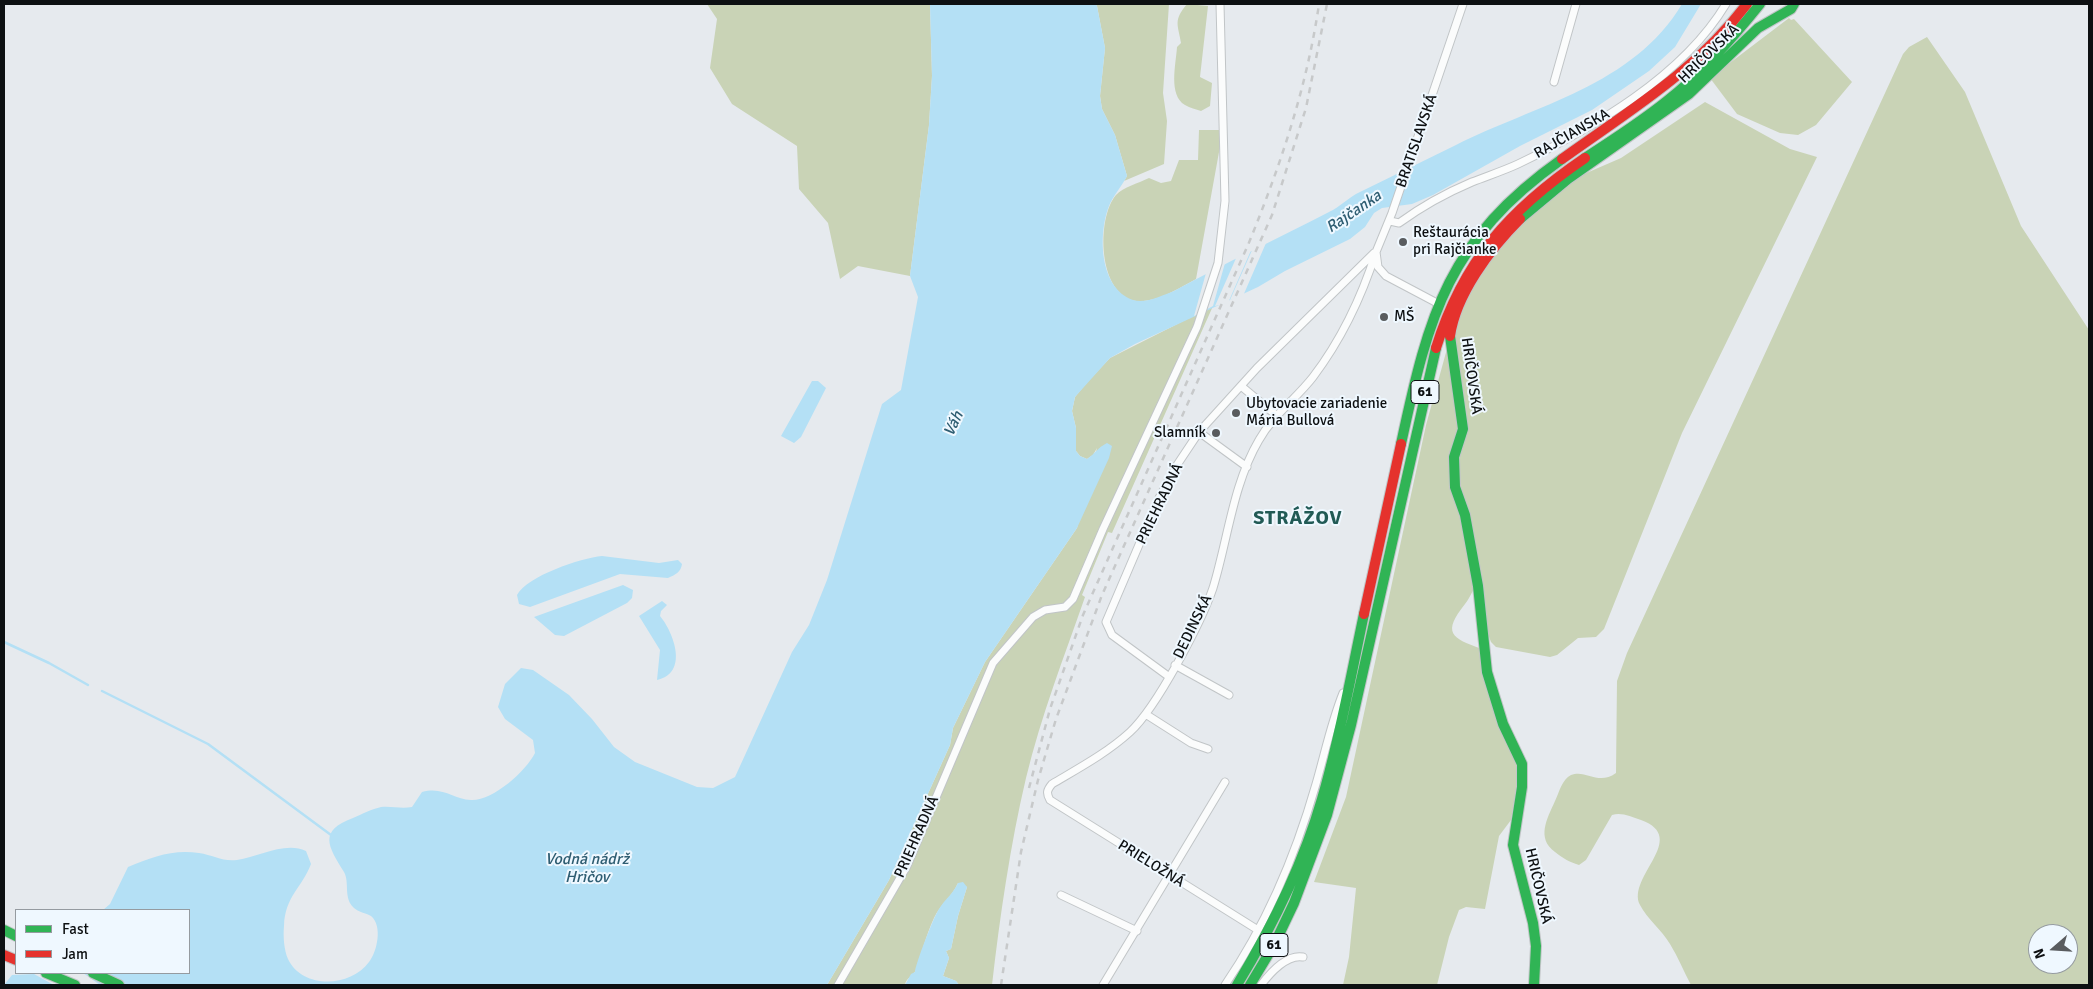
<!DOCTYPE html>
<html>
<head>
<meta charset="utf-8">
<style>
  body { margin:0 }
  #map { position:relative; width:2093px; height:989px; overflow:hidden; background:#e6eaee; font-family:Signika,sans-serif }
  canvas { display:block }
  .frame { position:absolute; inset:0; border:5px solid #0d1012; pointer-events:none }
  .legend { position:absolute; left:15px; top:909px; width:175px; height:65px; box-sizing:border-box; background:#eff8ff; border:1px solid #959ba0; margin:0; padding:6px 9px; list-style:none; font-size:15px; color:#0d1012 }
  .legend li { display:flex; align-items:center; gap:10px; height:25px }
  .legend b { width:25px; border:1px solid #959ba0 }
  .north { position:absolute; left:2028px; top:924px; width:50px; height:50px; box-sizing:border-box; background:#eff8ff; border:1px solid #959ba0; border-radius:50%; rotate:251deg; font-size:14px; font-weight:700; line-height:20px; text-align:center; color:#0d1012 }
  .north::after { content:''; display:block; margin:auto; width:18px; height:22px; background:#595c5f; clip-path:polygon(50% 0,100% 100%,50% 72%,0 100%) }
</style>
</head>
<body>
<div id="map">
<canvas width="2093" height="989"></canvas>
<div class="frame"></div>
<ul class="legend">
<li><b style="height:6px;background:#30b455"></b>Fast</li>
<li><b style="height:6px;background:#e5322d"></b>Jam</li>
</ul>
<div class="north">N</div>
</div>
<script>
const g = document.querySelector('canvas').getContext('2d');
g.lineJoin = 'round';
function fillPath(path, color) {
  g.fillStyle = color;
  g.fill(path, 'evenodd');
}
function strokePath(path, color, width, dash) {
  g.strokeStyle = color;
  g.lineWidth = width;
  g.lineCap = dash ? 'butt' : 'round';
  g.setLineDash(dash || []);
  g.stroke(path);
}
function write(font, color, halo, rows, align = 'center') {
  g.font = font + ' Signika,sans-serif';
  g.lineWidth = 4;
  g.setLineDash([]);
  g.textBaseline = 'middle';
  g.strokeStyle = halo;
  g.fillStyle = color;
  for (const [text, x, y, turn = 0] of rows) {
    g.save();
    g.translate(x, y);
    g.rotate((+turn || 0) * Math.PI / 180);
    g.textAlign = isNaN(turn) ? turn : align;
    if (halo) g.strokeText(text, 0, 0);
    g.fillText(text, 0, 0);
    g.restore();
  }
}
fillPath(new Path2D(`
  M707,4H930L932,76L929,125L910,276L858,266L840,279L828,223L799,189L797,146L732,104L710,68L717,19Z
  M1095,4H1169L1163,93L1167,121L1164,164L1124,181L1127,176L1115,135L1102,109L1100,96L1105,48L1097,6Z
  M1187,4L1208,6L1200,77L1212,83L1210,106L1201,111C1196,109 1190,108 1185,105C1168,95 1176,64 1177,47L1181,43C1178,24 1173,21 1187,4Z
  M1789,18L1791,20L1794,19L1852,82L1816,125L1798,135L1780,133L1737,114L1710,78Z
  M1927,37L1965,92L2021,226L2089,330V985H1691C1684,972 1678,957 1670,944C1662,930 1647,919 1640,905C1626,877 1690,838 1641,820C1631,817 1622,812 1612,815L1586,860L1579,865C1569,862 1563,858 1555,852C1536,838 1547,819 1555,801C1559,793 1562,779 1571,775C1586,769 1598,786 1616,773L1617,681L1627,653L1903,54L1909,47ZM2038,934H2068V964H2038Z
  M1705,102L1790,149L1817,157L1682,433L1604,629L1596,637L1578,638L1557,655L1550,657L1496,647L1491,642L1488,634L1483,584L1480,581C1473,587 1471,597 1465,604C1442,633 1451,638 1482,649L1519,772L1511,820L1499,836L1485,909L1466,907L1459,910L1449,937L1437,985H1343L1349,957L1356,888L1314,882L1346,797L1426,425L1453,327L1483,268L1509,237L1529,198L1621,158Z
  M1199,130H1223L1196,279C1179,288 1157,303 1136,301C1098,296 1096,218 1116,195C1123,187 1139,183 1149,178L1161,183L1171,181L1179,160H1198Z
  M1213,306L1112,533L1108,532L1082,595L1085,597C1064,657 1041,716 1026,778C1010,846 1000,916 992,985H959L956,981L943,976L949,958L946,951L951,949L958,916L967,887L958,883C952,897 940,905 934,918C926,935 922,953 916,970C913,976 906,978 905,985H827L889,880L950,745L953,728L985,662L1077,528L1097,448L1093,455L1087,459L1080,456L1076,451V428L1072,411L1075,397L1087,382L1110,358Z`), '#c9d3b6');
fillPath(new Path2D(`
  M930,4H1095L1097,6L1105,48L1100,96L1102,109L1115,135L1127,176C1122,186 1113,196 1109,206C1098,234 1099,288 1133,300C1146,304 1163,295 1174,291C1225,263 1277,239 1329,212C1340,207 1349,197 1360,192C1392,176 1424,161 1456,145C1535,105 1633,86 1682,4H1701L1675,47L1649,71L1592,110L1520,146L1433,195L1412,204L1382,208L1374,213L1365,227L1350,239L1285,271L1258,287L1135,344L1110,358L1075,397L1072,411L1076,428V451L1080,456L1087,459C1096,453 1097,448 1107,443L1112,446L1109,458L1077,528L985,662L953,728L950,745L889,880L827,985H100L83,973H189V910H103L110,904L128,867C152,857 173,849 199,853C213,855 223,862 237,860C259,857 285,841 306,851L311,864C302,888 285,896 284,926C283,936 284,950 288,959C302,989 350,988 369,962C377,952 383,926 371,916C366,913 358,912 354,908C343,898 350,883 344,872C328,846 318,831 353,818C362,814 372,809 381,807C392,806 401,809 412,807L422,792C443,786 453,799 471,800C493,801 526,771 535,753L533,740L505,719L498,707L505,684L521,668L533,670L569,695L592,719L614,747L635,762L697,787L713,788L735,777L792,652L809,625L827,580L882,404L901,390L918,297L910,276L929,125L932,76Z
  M812,381H818L826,388L801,437L794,443L781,436Z
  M602,556L659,563L678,560L682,564C681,572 675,575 668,578L620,574L530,607L519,604L517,595C527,576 581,558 602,556Z
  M623,585L633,590L632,598L627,603L564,636L555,635L534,617Z
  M662,601L667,605L661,611L660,616C674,633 689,673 657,680L660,650L639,616Z
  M963,882L967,887L958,916L951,949L946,951L949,958L943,976L956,981L959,985H905L911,974L915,972C915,965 934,916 939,909C945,899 953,894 958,883Z
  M34,974L54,985H4L12,975Z`), '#b4e0f5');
fillPath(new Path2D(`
  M1265,242L1266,243L1243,296L1230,300L1253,248Z
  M1252,248L1228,303L1215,306L1237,256Z
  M1225,263L1213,306L1194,316L1206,273Z`), '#e6eaee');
strokePath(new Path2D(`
  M4,642L49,663L88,685
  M102,691L208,744L331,835`), '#b4e0f5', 2.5);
const street = new Path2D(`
  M1554,82L1576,4
  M1390,221L1399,223C1421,207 1446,193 1472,182C1487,176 1503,171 1518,164C1593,128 1682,77 1726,4
  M1437,303L1386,276L1378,267L1376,252L1392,213L1463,4
  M1241,386L1276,415
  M1199,432L1247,467
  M1175,665L1229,695
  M1168,676L1112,635L1106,622L1159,498L1177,465L1199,432L1257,368L1374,253
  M1147,715L1191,743L1208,749
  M1061,895L1137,931
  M1258,930L1050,800C1046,793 1047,790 1052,784C1079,768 1107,753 1130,732C1157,707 1201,623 1213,588C1228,539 1233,484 1259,440C1273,415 1296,399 1313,377C1341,340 1362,296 1376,252
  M838,985L907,866L993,663L1033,617L1045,610L1065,607L1073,599L1103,529L1197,327L1218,263L1225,201L1220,4
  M1103,985L1225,782
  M1225,985C1266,925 1296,854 1316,784C1325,753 1331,723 1343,693
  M1261,985C1270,973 1287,954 1303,957`);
const fast = new Path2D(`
  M1585,158C1613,140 1641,122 1667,101C1702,73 1732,39 1760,4
  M1520,219L1568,179L1689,94L1758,28L1791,9L1794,4
  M1450,336L1463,429L1454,457L1455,487L1465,515L1478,586L1487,672L1503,724L1522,764V787L1513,845L1533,923L1536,946L1534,985
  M1401,444C1429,313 1448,240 1562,159
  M4,930L16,936
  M46,973L75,985
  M93,973L119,985
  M1237,985C1272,927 1303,865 1322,799C1340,738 1351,675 1364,614
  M1250,985L1274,945L1294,903L1327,815L1351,725L1436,348`);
const jam = new Path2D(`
  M1562,159C1630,110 1695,72 1747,4
  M1450,336C1456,294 1490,249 1520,219
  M1436,348C1463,261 1510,209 1585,158
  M1364,614L1401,444
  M4,955L16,960`);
strokePath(street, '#c1c5c7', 9);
strokePath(fast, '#c1c5c7', 12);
strokePath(jam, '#c1c5c7', 12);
strokePath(street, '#fbfcfc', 7);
strokePath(fast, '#30b455', 10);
strokePath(jam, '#e5322d', 10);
strokePath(new Path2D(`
  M1029,788L1050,709L1083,615L1248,245C1280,167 1307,87 1319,4
  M1001,985L1021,852L1038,780L1056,719L1102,595L1272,215L1306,108L1327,4`), '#c7c9ca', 2.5, [6, 6]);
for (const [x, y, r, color] of [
  [1403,242,5,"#595c5f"],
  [1384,317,5,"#595c5f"],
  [1236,413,5,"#595c5f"],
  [1216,433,5,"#595c5f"]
]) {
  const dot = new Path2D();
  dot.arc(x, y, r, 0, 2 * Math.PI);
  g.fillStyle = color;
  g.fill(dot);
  strokePath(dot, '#eff8ff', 2);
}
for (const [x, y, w] of [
  [1425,392,28],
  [1274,945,28]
]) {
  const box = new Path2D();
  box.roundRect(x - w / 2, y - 11.5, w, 23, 4);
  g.fillStyle = '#eff8ff';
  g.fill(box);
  strokePath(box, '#0d1012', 1);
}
write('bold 14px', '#0d1012', null, [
  ["61",1425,392],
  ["61",1274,945]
]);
write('15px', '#0d1012', '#eff8ff', [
  ["HRIČOVSKÁ",1709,54,-44],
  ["RAJČIANSKA",1572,134,-30],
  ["BRATISLAVSKÁ",1417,141,-71],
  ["HRIČOVSKÁ",1471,376,82],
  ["PRIEHRADNÁ",1160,504,-64],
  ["DEDINSKÁ",1193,627,-64],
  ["PRIEHRADNÁ",917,837,-66],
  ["PRIELOŽNÁ",1151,864,32],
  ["HRIČOVSKÁ",1538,886,77]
]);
write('15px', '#0d1012', '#eff8ff', [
  ["Reštaurácia",1413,233],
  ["pri Rajčianke",1413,250],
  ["MŠ",1394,317],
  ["Ubytovacie zariadenie",1246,404],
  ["Mária Bullová",1246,421],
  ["Slamník",1206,433,"right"]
], 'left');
write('italic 16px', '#2e5d72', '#eff8ff', [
  ["Rajčanka",1354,212,-34],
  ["Váh",954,424,-65],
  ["Vodná nádrž",587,860],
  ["Hričov",587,878]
]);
g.letterSpacing = '1px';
write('bold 20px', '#215a55', '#eff8ff', [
  ["STRÁŽOV",1298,519]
]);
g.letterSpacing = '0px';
</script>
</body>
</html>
